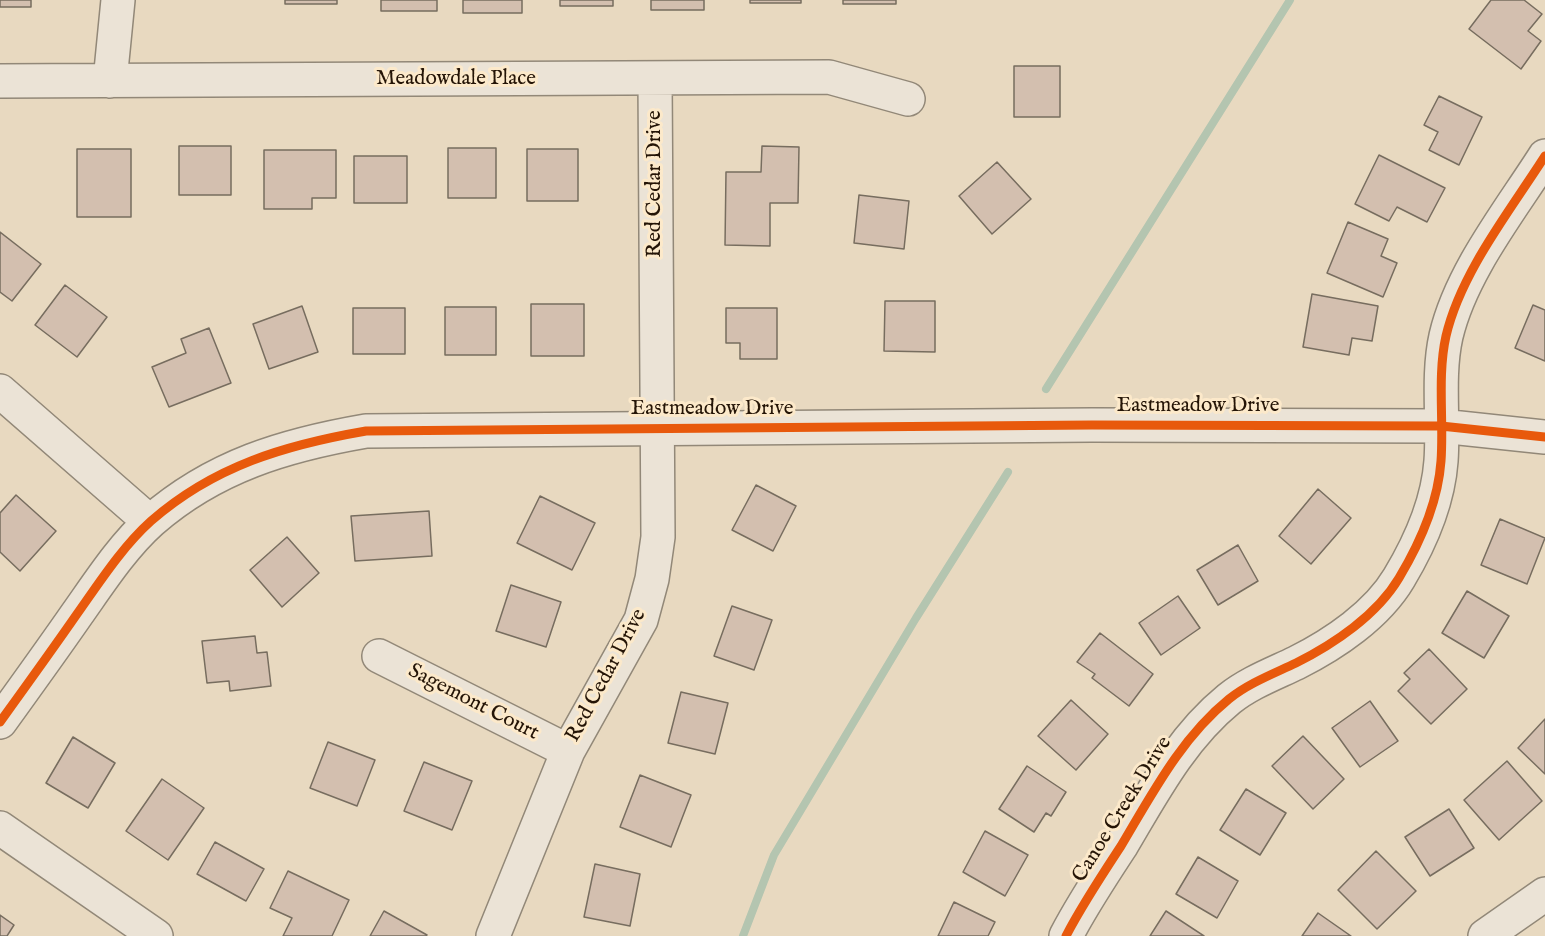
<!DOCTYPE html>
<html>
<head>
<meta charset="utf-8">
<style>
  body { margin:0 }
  canvas { display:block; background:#e8d9c0 }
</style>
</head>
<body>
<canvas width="1545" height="936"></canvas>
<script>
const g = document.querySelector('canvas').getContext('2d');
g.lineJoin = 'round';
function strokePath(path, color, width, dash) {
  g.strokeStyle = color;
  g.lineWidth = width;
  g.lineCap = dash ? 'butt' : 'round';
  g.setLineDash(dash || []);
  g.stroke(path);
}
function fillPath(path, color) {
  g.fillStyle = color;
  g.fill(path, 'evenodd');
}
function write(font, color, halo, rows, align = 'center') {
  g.font = font + ' "IM FELL English",serif';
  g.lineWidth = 6;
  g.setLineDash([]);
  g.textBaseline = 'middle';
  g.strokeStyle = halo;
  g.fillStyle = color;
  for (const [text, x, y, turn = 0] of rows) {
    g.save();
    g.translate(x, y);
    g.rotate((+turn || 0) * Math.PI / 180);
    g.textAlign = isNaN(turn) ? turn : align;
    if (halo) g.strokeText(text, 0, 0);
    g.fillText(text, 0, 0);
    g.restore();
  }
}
strokePath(new Path2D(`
  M1046,389L1290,0
  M743,936L774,855L916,618L1008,472`), '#b4c5b0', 8);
const building = new Path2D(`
  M0,0H31V7H0Z
  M285,0H337V4H285Z
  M381,0H437V11H381Z
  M463,0H522V13H463Z
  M560,0H613V6H560Z
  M651,0H704V10H651Z
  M750,0H801V3H750Z
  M843,0H896V4H843Z
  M1491,0H1524L1542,14L1528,31L1541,41L1521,69L1469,29Z
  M1014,66H1060V117H1014Z
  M1439,96L1482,117L1459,165L1429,150L1438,132L1424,125Z
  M179,146H231V195H179Z
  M762,146L799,147L798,203H770V246L725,245L726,172H761Z
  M448,148H496V198H448Z
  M77,149H131V217H77Z
  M527,149H578V201H527Z
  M264,150H336V198H312V209H264Z
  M1379,155L1445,188L1427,222L1397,207L1389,221L1355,204Z
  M354,156H407V203H354Z
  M997,162L1031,199L992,234L959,196Z
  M859,195L909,201L904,249L854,243Z
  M1348,222L1388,239L1381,256L1397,263L1383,297L1327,273Z
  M0,232L41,264L12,301L0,292Z
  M65,285L107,317L77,357L35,325Z
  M1312,294L1378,306L1372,341L1352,338L1349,355L1303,347Z
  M885,301H935V352L884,351Z
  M531,304H584V356H531Z
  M1533,305L1545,310V361L1515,348Z
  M302,306L318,352L269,369L253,324Z
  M445,307H496V355H445Z
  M353,308H405V354H353Z
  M726,308H777V359H740V343H726Z
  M209,328L231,383L169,407L152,367L186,353L181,339Z
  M756,485L796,506L773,551L732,530Z
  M1318,489L1351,518L1311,564L1279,536Z
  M16,495L56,531L20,571L0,552V513Z
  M540,496L595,523L572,570L517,543Z
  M429,511L432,556L355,561L351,516Z
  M1500,519L1545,538L1527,584L1481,565Z
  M287,537L319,573L282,607L250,570Z
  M1238,545L1258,581L1218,605L1197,570Z
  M511,585L561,602L546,647L496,631Z
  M1467,591L1509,616L1484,658L1442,633Z
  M1178,596L1200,628L1161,655L1139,623Z
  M732,606L772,620L754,670L714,656Z
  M1100,633L1153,674L1129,706L1092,678L1095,674L1077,662Z
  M255,636L257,653L267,652L271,686L230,691L229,681L207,683L202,641Z
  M1429,649L1467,689L1431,724L1398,691L1410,679L1404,673Z
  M681,692L728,703L715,754L668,743Z
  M1071,700L1108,734L1076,770L1038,736Z
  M1370,701L1398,741L1360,767L1332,728Z
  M1545,719V774L1518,748Z
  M1303,736L1344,779L1313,809L1272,766Z
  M73,737L115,763L88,808L46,783Z
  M328,742L375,760L357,806L310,788Z
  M1507,761L1542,801L1499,840L1464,800Z
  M424,762L472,781L452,830L404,811Z
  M1027,766L1066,792L1051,816L1046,813L1034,832L999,809Z
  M640,775L691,795L671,847L620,827Z
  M162,779L204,808L168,860L126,831Z
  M1246,789L1286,813L1260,855L1220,830Z
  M1449,809L1474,848L1430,876L1405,837Z
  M985,831L1028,855L1005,896L963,872Z
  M215,842L264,869L246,901L197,874Z
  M1376,851L1416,891L1377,929L1338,890Z
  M1198,857L1238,881L1217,918L1176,894Z
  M595,864L640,874L630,926L584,917Z
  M288,871L349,900L332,936H283L292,918L270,908Z
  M954,902L995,922L988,936H938Z
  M384,911L427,935L426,936H370Z
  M1166,911L1204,936H1150Z
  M1318,913L1351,936H1302Z
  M0,915L14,925L7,936H0Z`);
fillPath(building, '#d3bfaf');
strokePath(building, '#776d5f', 1.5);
const street = new Path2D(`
  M0,81L829,77L908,99
  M110,81L118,0
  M0,391L150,522
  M379,656L568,751
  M0,722C26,686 52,650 77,614C99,583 122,547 151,521C214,466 285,445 366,431L1092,425L1441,426L1545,437
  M0,828L156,936
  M493,936L568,751L641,620L652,579L658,537L655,79
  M1066,936C1082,905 1102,875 1121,846C1152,794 1181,738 1229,699C1249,683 1273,674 1296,663C1334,644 1377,615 1399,578C1420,543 1438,503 1441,461C1444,421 1437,376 1446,336C1461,272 1510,211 1545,156
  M1485,936L1545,894`);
strokePath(street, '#928878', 36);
strokePath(street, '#ebe3d6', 33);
strokePath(new Path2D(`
  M0,722C26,686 52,650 77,614C99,583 122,547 151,521C214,466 285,445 366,431L1092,425L1441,426L1545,437
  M1066,936C1082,905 1102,875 1121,846C1152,794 1181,738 1229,699C1249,683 1273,674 1296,663C1334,644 1377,615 1399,578C1420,543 1438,503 1441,461C1444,421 1437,376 1446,336C1461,272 1510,211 1545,156`), '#e8590c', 9);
write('21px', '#241406', '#fce9ca', [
  ["Meadowdale Place",456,80],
  ["Red Cedar Drive",656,184,-90],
  ["Eastmeadow Drive",1198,407],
  ["Eastmeadow Drive",712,410],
  ["Red Cedar Drive",607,676,-62],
  ["Sagemont Court",473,703,27],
  ["Canoe Creek Drive",1123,810,-58]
]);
</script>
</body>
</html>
